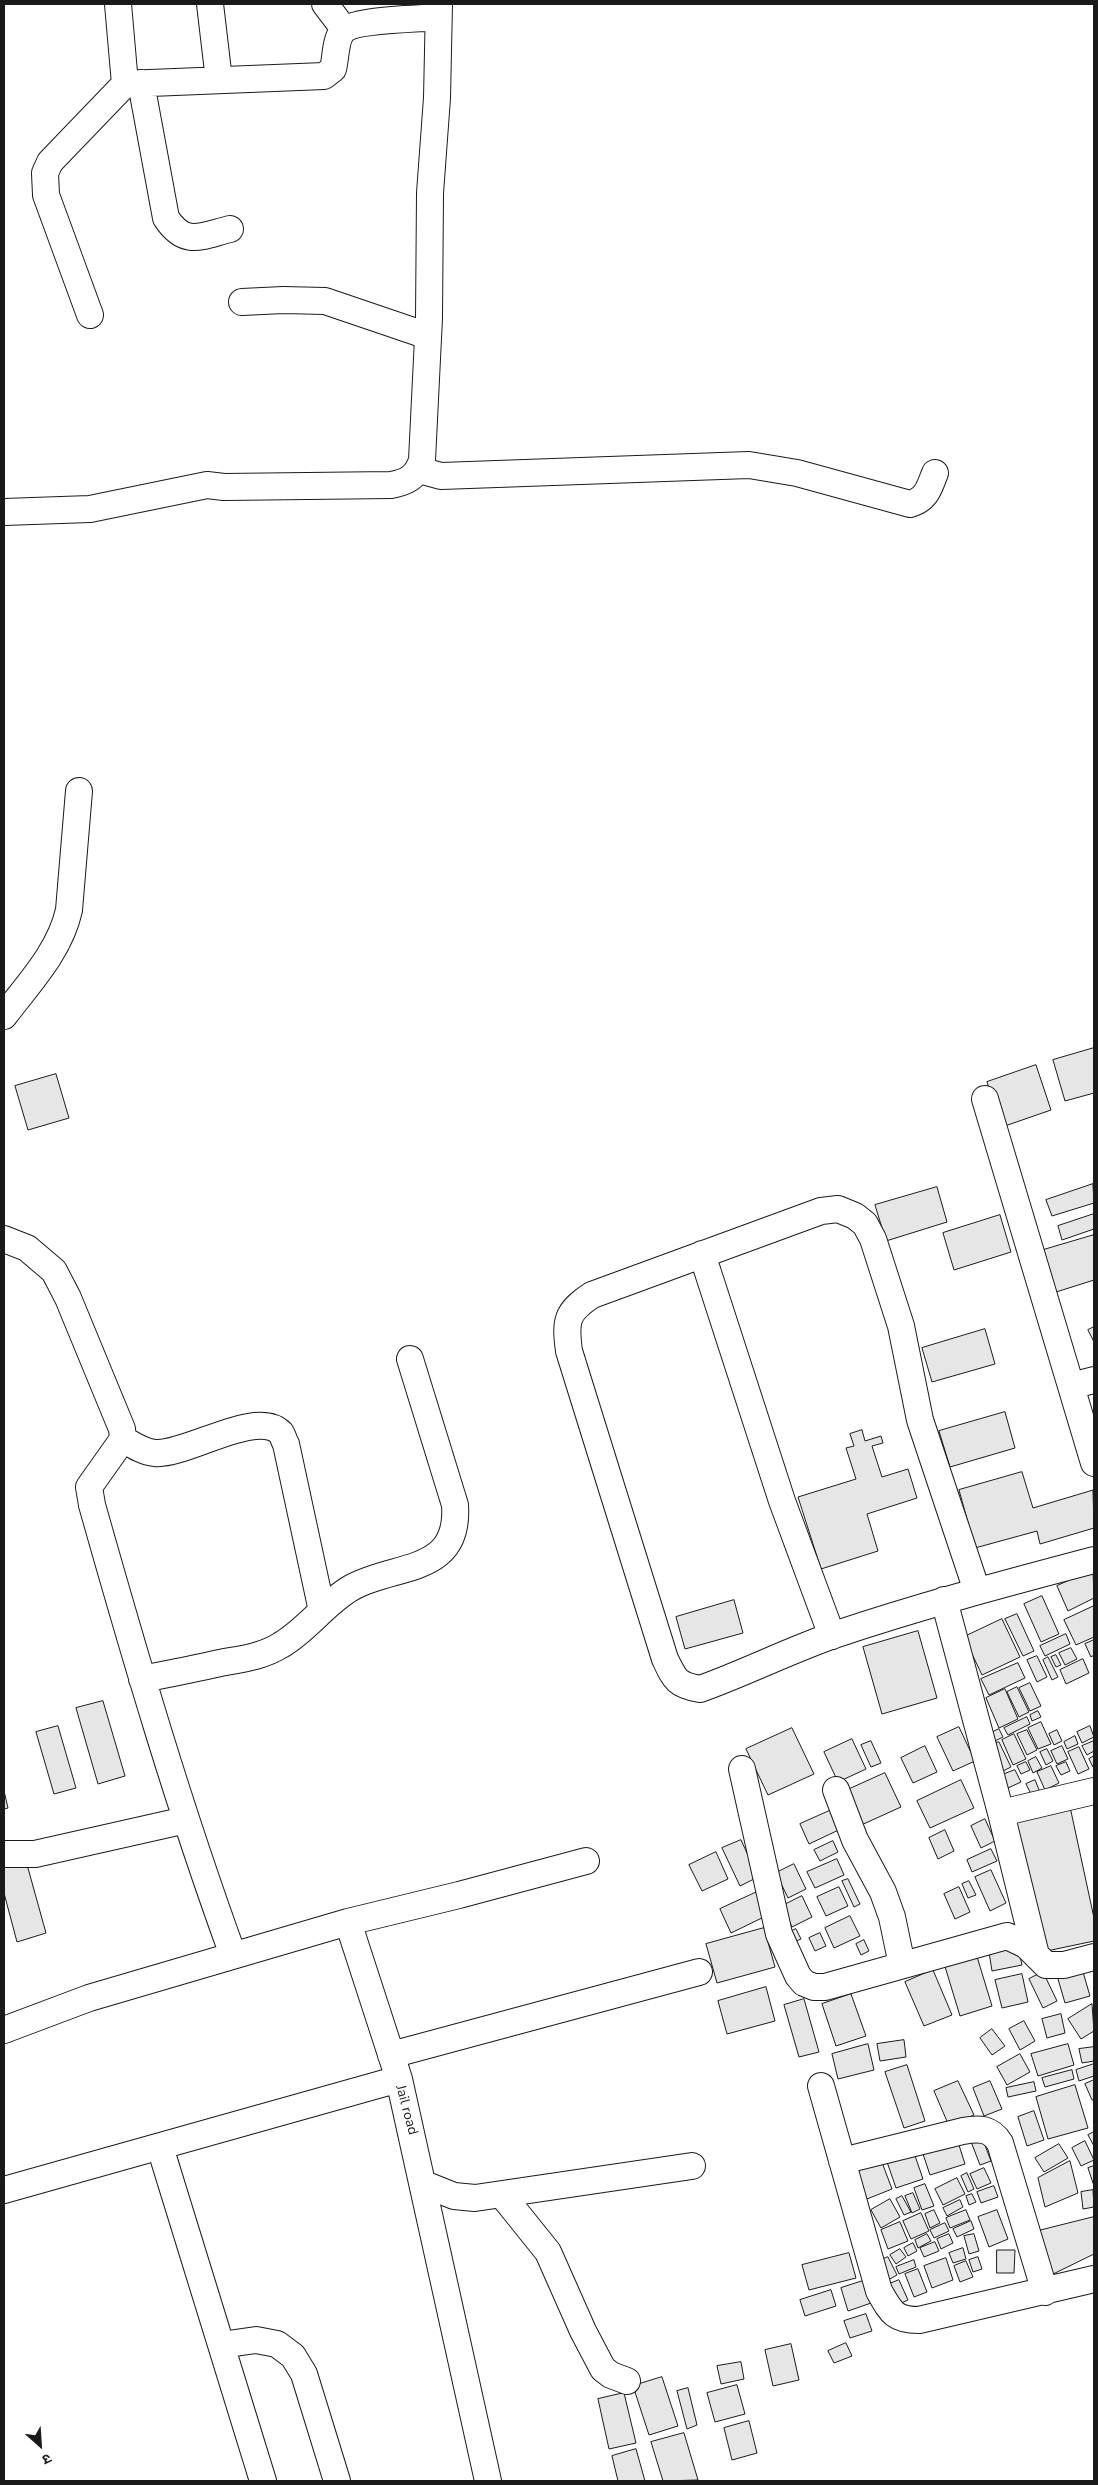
<!DOCTYPE html>
<html>
<head>
<meta charset="utf-8">
<style>
  body { margin:0 }
  #map { position:relative; width:1098px; height:2485px; overflow:hidden; background:#fff; font-family:"Nunito Sans","Noto Sans Devanagari",sans-serif }
  canvas { display:block }
  .frame { position:absolute; inset:0; border:5px solid #1a1a1a; pointer-events:none }
  .north { position:absolute; left:15px; top:2420px; width:50px; height:50px; -webkit-text-stroke:4px #fff; paint-order:stroke; rotate:154deg; font-size:14px; font-weight:700; line-height:20px; text-align:center; color:#1a1a1a }
  .north::after { content:''; display:block; margin:auto; width:18px; height:22px; background:#1a1a1a; clip-path:polygon(50% 0,100% 100%,50% 72%,0 100%) }
</style>
</head>
<body>
<div id="map">
<canvas width="1098" height="2485"></canvas>
<div class="frame"></div>
<div class="north">उ</div>
</div>
<script>
const g = document.querySelector('canvas').getContext('2d');
g.lineJoin = 'round';
function fillPath(path, color) {
  g.fillStyle = color;
  g.fill(path, 'evenodd');
}
function strokePath(path, color, width, dash) {
  g.strokeStyle = color;
  g.lineWidth = width;
  g.lineCap = dash ? 'butt' : 'round';
  g.setLineDash(dash || []);
  g.stroke(path);
}
function write(font, color, halo, rows, align = 'center') {
  g.font = font + ' "Nunito Sans",sans-serif';
  g.lineWidth = 4;
  g.setLineDash([]);
  g.textBaseline = 'middle';
  g.strokeStyle = halo;
  g.fillStyle = color;
  for (const [text, x, y, turn = 0] of rows) {
    g.save();
    g.translate(x, y);
    g.rotate((+turn || 0) * Math.PI / 180);
    g.textAlign = isNaN(turn) ? turn : align;
    if (halo) g.strokeText(text, 0, 0);
    g.fillText(text, 0, 0);
    g.restore();
  }
}
const building = new Path2D(`
  M1094,1048V1093L1065,1101L1053,1060Z
  M1036,1065L1051,1110L1002,1127L987,1082Z
  M56,1074L69,1118L28,1130L15,1086Z
  M1093,1184L1094,1203L1052,1216L1046,1200Z
  M937,1187L947,1222L886,1241L875,1205Z
  M1094,1214V1229L1062,1240L1058,1226Z
  M1000,1215L1011,1252L954,1270L943,1233Z
  M1094,1235V1280L1053,1293L1040,1251Z
  M1094,1327V1342L1088,1330Z
  M985,1329L995,1364L932,1382L922,1348Z
  M1005,1412L1015,1448L950,1467L939,1431Z
  M862,1430L865,1441L881,1436L883,1443L872,1446L882,1477L908,1469L917,1498L867,1514L878,1551L821,1569L798,1497L856,1479L846,1448L854,1446L850,1434Z
  M1022,1472L1033,1508L1093,1490L1094,1528L1040,1544L1037,1531L975,1548L959,1490Z
  M1093,1570L1094,1598L1068,1611L1057,1586Z
  M1042,1596L1059,1634L1041,1642L1024,1604Z
  M734,1600L743,1633L685,1649L676,1617Z
  M1094,1606V1637L1076,1645L1064,1620Z
  M1017,1614L1034,1651L1023,1656L1005,1619Z
  M1002,1619L1020,1657L982,1675L964,1637Z
  M918,1631L937,1698L882,1714L863,1647Z
  M1066,1634L1070,1644L1045,1656L1040,1646Z
  M1094,1640V1655L1091,1657L1085,1644Z
  M1071,1648L1077,1659L1065,1665L1059,1653Z
  M1056,1655L1061,1665L1056,1667L1051,1657Z
  M1037,1656L1047,1677L1037,1682L1027,1660Z
  M1048,1657L1058,1677L1052,1680L1043,1660Z
  M1083,1659L1089,1673L1066,1684L1060,1670Z
  M1018,1663L1025,1678L989,1695L981,1679Z
  M1030,1683L1041,1706L1030,1711L1019,1688Z
  M1017,1687L1029,1712L1019,1717L1007,1692Z
  M1005,1689L1018,1719L999,1728L986,1698Z
  M103,1701L125,1776L98,1784L76,1708Z
  M1038,1711L1041,1717L1032,1721L1030,1715Z
  M1027,1717L1030,1724L1008,1735L1004,1728Z
  M1041,1722L1051,1744L1038,1749L1028,1728Z
  M58,1726L76,1788L54,1794L36,1732Z
  M1090,1726L1094,1737L1082,1743L1077,1732Z
  M959,1727L975,1761L953,1771L937,1737Z
  M792,1728L814,1774L768,1795L746,1749Z
  M999,1729L1003,1737L993,1742L989,1734Z
  M1027,1730L1037,1750L1027,1755L1017,1734Z
  M1057,1730L1062,1741L1054,1745L1049,1734Z
  M1014,1734L1026,1759L1013,1765L1002,1740Z
  M1075,1736L1078,1744L1067,1749L1064,1742Z
  M852,1739L866,1769L838,1782L824,1752Z
  M871,1741L881,1763L871,1767L861,1745Z
  M1094,1741V1751L1087,1755L1082,1746Z
  M999,1742L1011,1767L1001,1772L989,1746Z
  M925,1746L937,1772L913,1783L901,1758Z
  M1062,1746L1068,1759L1057,1764L1051,1751Z
  M1079,1747L1089,1769L1078,1774L1068,1752Z
  M1047,1749L1053,1761L1046,1765L1040,1752Z
  M1094,1756V1767H1093L1089,1759Z
  M1036,1757L1042,1768L1033,1773L1028,1761Z
  M1026,1762L1030,1770L1021,1774L1017,1766Z
  M1066,1762L1070,1771L1061,1775L1056,1766Z
  M1051,1766L1059,1783L1045,1790L1037,1772Z
  M1015,1770L1021,1782L1008,1788L1002,1775Z
  M885,1773L901,1807L859,1826L843,1792Z
  M961,1780L974,1808L930,1828L917,1801Z
  M1035,1780L1040,1792L1032,1796L1026,1784Z
  M4,1791L8,1808L4,1809Z
  M1069,1802L1094,1918V1941L1042,1952L1012,1814Z
  M836,1808L845,1827L809,1844L800,1824Z
  M985,1819L995,1841L981,1848L971,1826Z
  M945,1830L954,1851L938,1859L929,1838Z
  M741,1840L758,1877L740,1886L722,1848Z
  M833,1841L838,1852L820,1861L814,1850Z
  M991,1849L997,1861L972,1872L967,1860Z
  M716,1852L728,1879L702,1891L689,1865Z
  M837,1859L844,1875L815,1888L807,1872Z
  M26,1861L46,1933L17,1942L4,1893V1867Z
  M794,1864L806,1889L788,1898L776,1873Z
  M991,1870L1006,1903L990,1911L975,1877Z
  M848,1879L860,1904L854,1907L842,1881Z
  M969,1881L976,1895L968,1898L962,1884Z
  M839,1887L848,1906L826,1916L817,1897Z
  M959,1887L970,1912L955,1919L944,1894Z
  M757,1892L768,1915L731,1933L720,1909Z
  M802,1896L812,1917L792,1927L782,1906Z
  M850,1916L860,1936L834,1948L825,1928Z
  M764,1928L775,1967L717,1983L706,1944Z
  M796,1929L801,1939L792,1943L787,1933Z
  M820,1933L826,1946L815,1951L809,1938Z
  M864,1940L869,1951L861,1955L856,1944Z
  M1018,1947L1022,1965L992,1971L989,1952Z
  M975,1950L992,2006L960,2016L943,1960Z
  M933,1970L952,2015L924,2026L905,1982Z
  M1043,1972L1057,2001L1043,2008L1029,1979Z
  M1083,1972L1090,1996L1065,2003L1058,1979Z
  M1022,1974L1028,2002L1002,2008L995,1980Z
  M766,1987L775,2021L727,2034L718,2001Z
  M851,1994L866,2036L836,2046L822,2004Z
  M804,1999L819,2052L799,2057L784,2005Z
  M1092,2004L1094,2031L1081,2039L1068,2019Z
  M1061,2014L1065,2033L1047,2038L1042,2019Z
  M1024,2021L1035,2041L1020,2050L1009,2029Z
  M992,2029L1005,2046L992,2055L980,2038Z
  M904,2040L906,2057L880,2061L877,2044Z
  M868,2044L874,2070L838,2079L832,2054Z
  M1068,2044L1074,2065L1038,2076L1031,2054Z
  M1094,2047V2061L1082,2063L1079,2049Z
  M1020,2054L1030,2072L1007,2085L997,2067Z
  M1094,2064V2076L1079,2081L1076,2070Z
  M907,2065L925,2121L904,2128L885,2072Z
  M1072,2070L1074,2079L1045,2087L1042,2078Z
  M1094,2080V2100H1092L1085,2084Z
  M958,2081L974,2115L949,2126L934,2091Z
  M990,2081L1002,2109L984,2116L973,2088Z
  M1034,2082L1036,2091L1008,2097L1006,2088Z
  M1075,2085L1088,2128L1048,2139L1036,2097Z
  M1034,2111L1044,2140L1027,2146L1018,2117Z
  M1094,2132V2146L1088,2135Z
  M981,2135L991,2161L980,2165L970,2139Z
  M1085,2141L1094,2160L1081,2166L1072,2148Z
  M958,2142L965,2164L930,2175L923,2154Z
  M1059,2144L1068,2158L1044,2172L1035,2158Z
  M912,2147L923,2179L896,2188L885,2156Z
  M880,2157L892,2189L867,2199L854,2168Z
  M1070,2161L1078,2193L1045,2207L1038,2178Z
  M1094,2166V2186L1088,2168Z
  M984,2168L991,2183L977,2189L970,2174Z
  M967,2173L974,2189L968,2192L961,2176Z
  M957,2178L965,2194L943,2205L935,2189Z
  M925,2184L934,2206L922,2210L914,2188Z
  M994,2186L998,2197L981,2203L977,2192Z
  M1093,2190L1094,2207L1083,2209L1081,2192Z
  M913,2193L920,2209L912,2213L905,2196Z
  M972,2194L976,2202L969,2205L966,2196Z
  M902,2196L911,2212L904,2215L896,2199Z
  M890,2199L900,2217L881,2228L871,2210Z
  M960,2200L963,2207L947,2216L943,2208Z
  M934,2210L940,2223L930,2228L925,2214Z
  M966,2210L970,2220L950,2228L946,2218Z
  M997,2210L1008,2239L989,2247L978,2217Z
  M921,2213L929,2231L911,2239L903,2221Z
  M1094,2217V2254L1049,2276L1034,2232Z
  M971,2221L974,2229L957,2237L953,2229Z
  M900,2222L908,2241L888,2249L881,2230Z
  M945,2223L949,2231L934,2238L930,2230Z
  M927,2234L931,2241L918,2248L915,2240Z
  M949,2234L953,2243L941,2249L937,2239Z
  M974,2234L979,2251L969,2254L964,2236Z
  M935,2242L939,2251L924,2257L920,2248Z
  M913,2243L917,2251L908,2256L904,2248Z
  M963,2248L966,2259L953,2263L949,2253Z
  M900,2249L906,2257L896,2264L890,2255Z
  M997,2250H1015L1014,2273H997Z
  M849,2253L856,2278L809,2290L802,2265Z
  M888,2257L897,2275L888,2280L879,2261Z
  M978,2257L982,2269L973,2272L969,2260Z
  M946,2258L953,2280L932,2288L924,2266Z
  M914,2260L916,2267L899,2274L896,2267Z
  M966,2261L973,2277L960,2282L954,2266Z
  M918,2269L927,2292L914,2297L905,2274Z
  M866,2280L874,2302L848,2311L841,2288Z
  M899,2280L908,2300L895,2306L887,2285Z
  M831,2290L836,2306L805,2316L800,2300Z
  M866,2314L872,2331L850,2338L844,2321Z
  M846,2343L852,2356L834,2363L828,2351Z
  M791,2344L799,2380L773,2386L765,2350Z
  M741,2362L744,2379L721,2384L717,2366Z
  M662,2377L678,2426L649,2435L633,2386Z
  M737,2385L745,2414L715,2422L707,2393Z
  M688,2388L697,2425L687,2429L677,2391Z
  M624,2393L636,2443L609,2449L598,2399Z
  M749,2421L757,2453L732,2460L724,2428Z
  M684,2433L698,2480L663,2481L651,2442Z
  M636,2449L645,2481H618L612,2456Z`);
fillPath(building, '#e6e6e6');
strokePath(building, '#1a1a1a', 1);
const minor = new Path2D(`
  M118,4L125,84L324,76L333,69C336,58 335,41 342,32C352,19 420,19 438,17
  M210,4L219,80
  M325,4L344,29
  M141,83L166,218C185,247 201,236 230,229
  M242,302L283,300L325,301L428,336
  M90,315L46,195L45,173L50,162L125,84
  M419,470L441,476L749,465L797,473L910,504C927,499 929,488 935,473
  M4,512L90,509L207,485L224,487L391,485C407,482 417,477 422,460L429,318L430,193L437,98L439,4
  M4,1016C29,983 60,951 69,910L79,791
  M985,1099L1094,1463
  M4,1239L27,1248L54,1271L68,1298L122,1429L123,1439L89,1487L92,1505C135,1657 179,1807 233,1955
  M702,1254L782,1501L832,1636
  M1071,1386L1094,1380
  M123,1439C133,1445 143,1452 155,1453C185,1456 257,1408 281,1433C283,1436 284,1441 286,1444L322,1611
  M977,1591L920,1420L901,1326L873,1239L865,1224L855,1216L838,1209L821,1211L592,1295C566,1312 565,1321 569,1351L665,1659C675,1680 677,1685 700,1689C745,1673 788,1651 834,1635C920,1606 1007,1583 1094,1560
  M944,1600L1001,1813L1036,1955
  M142,1679C168,1674 194,1669 220,1663C241,1659 262,1657 281,1645C307,1630 325,1603 351,1588C394,1563 460,1576 455,1505L410,1359
  M742,1769L779,1934L798,1976L804,1983L814,1987H825L1007,1936L1026,1945L1046,1965H1064L1094,1957
  M836,1790L855,1840L883,1892L892,1917L902,1965
  M1001,1813L1094,1791
  M4,1854H35L186,1820
  M348,1922L459,1895L586,1861
  M4,2030L89,1998L348,1922L399,2079
  M391,2055L699,1972
  M821,2086L879,2291C891,2312 894,2320 919,2320L1094,2279
  M160,2147L263,2481
  M842,2161L963,2131C979,2128 991,2128 1000,2143L1045,2292
  M424,2184L454,2196L475,2198L692,2166
  M4,2190L399,2079L488,2481
  M503,2196L548,2252L583,2331L603,2369L611,2375L627,2381
  M221,2345L256,2340L277,2344L293,2356L304,2374L337,2481`);
strokePath(minor, '#1a1a1a', 28);
strokePath(minor, '#fff', 26);
write('14px', '#1a1a1a', '#fff', [
  ["Jail road",406,2110,75]
]);
</script>
</body>
</html>
